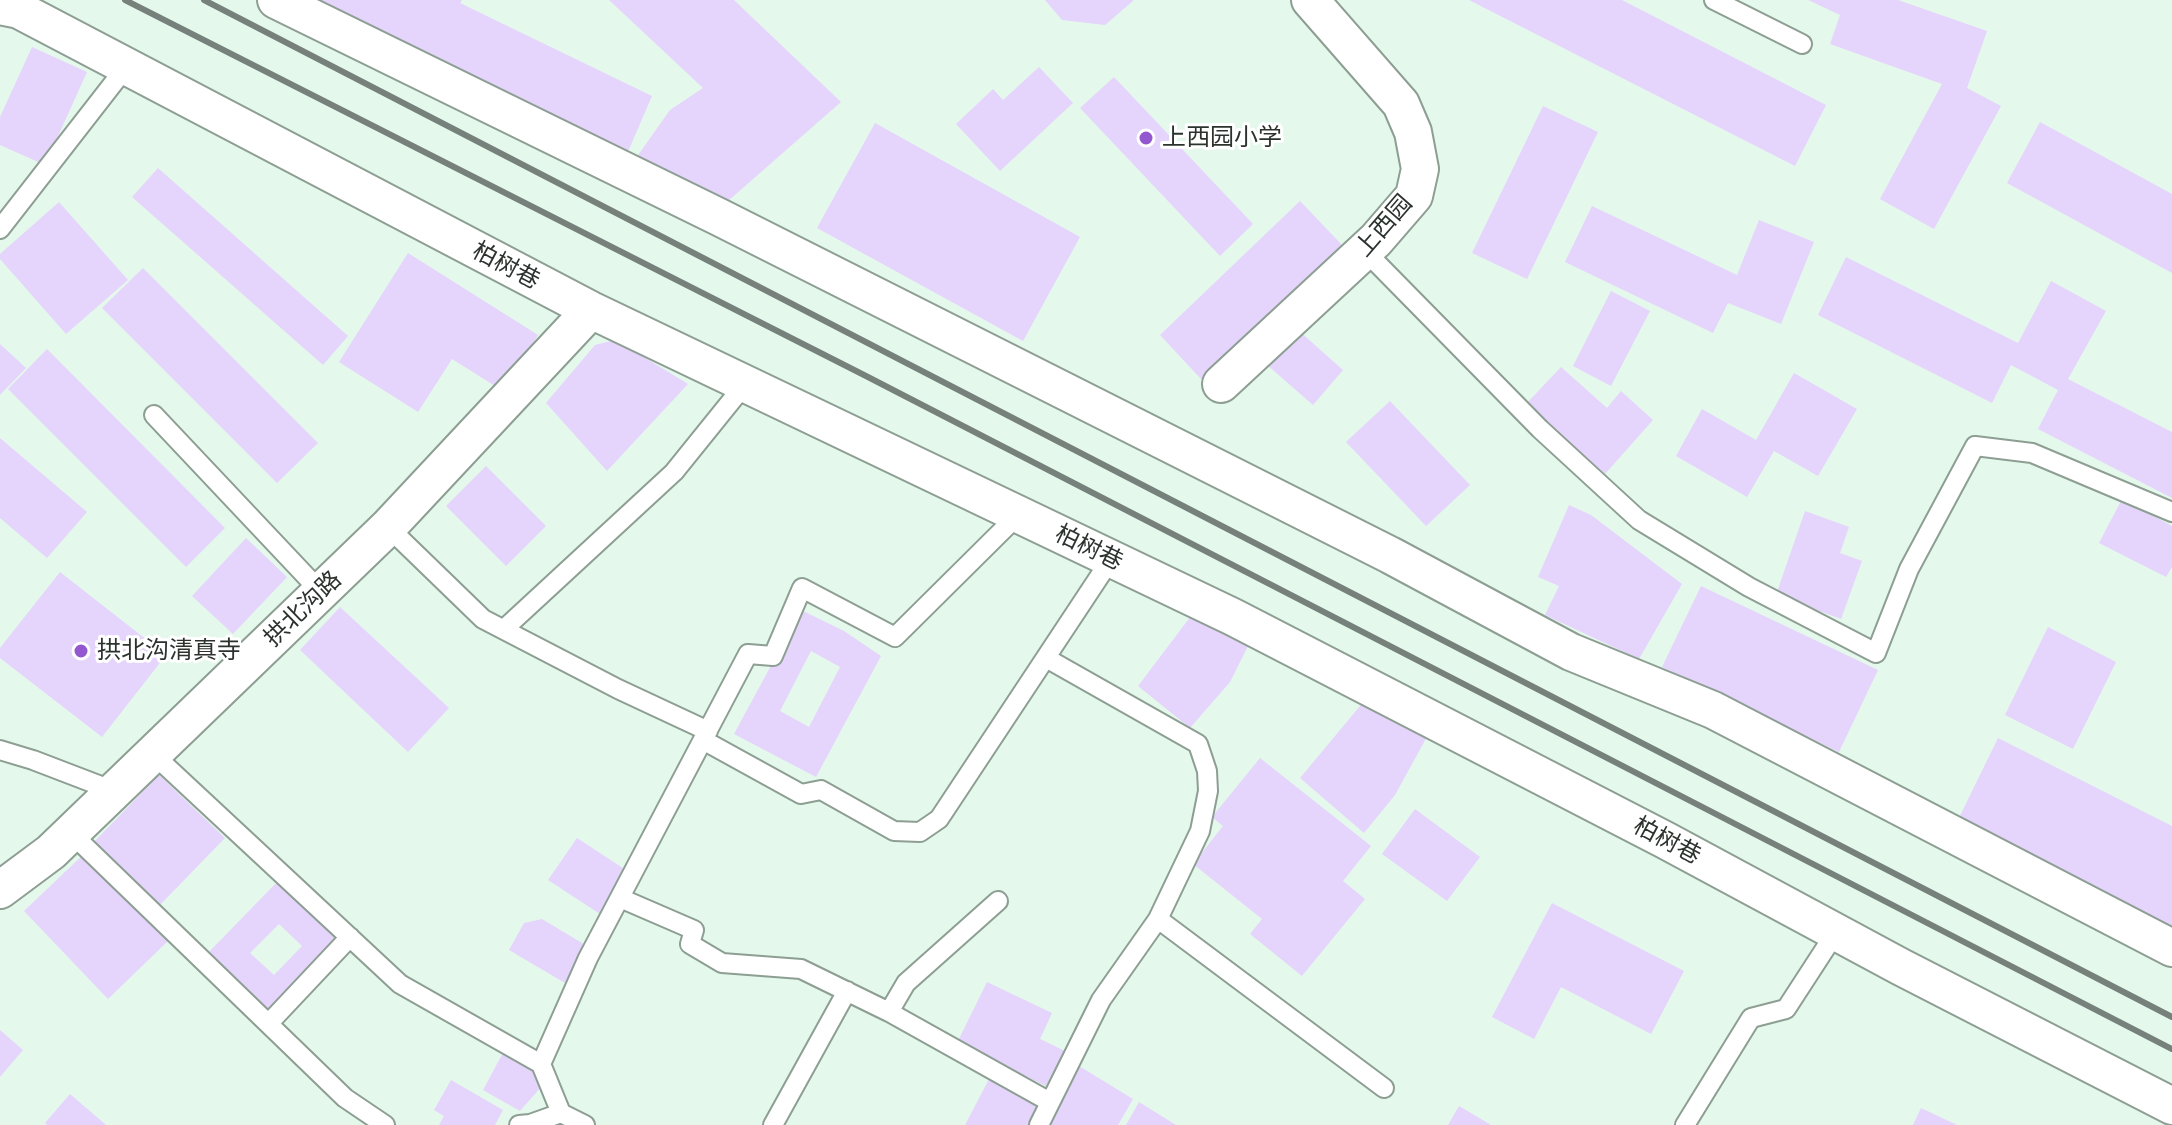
<!DOCTYPE html>
<html>
<head>
<meta charset="utf-8">
<style>
  body { margin:0 }
  canvas { display:block; background:#e5f8ec }
</style>
</head>
<body>
<canvas width="2172" height="1125"></canvas>
<script>
const g = document.querySelector('canvas').getContext('2d');
g.lineJoin = 'round';
function fillPath(path, color) {
  g.fillStyle = color;
  g.fill(path, 'evenodd');
}
function strokePath(path, color, width, dash) {
  g.strokeStyle = color;
  g.lineWidth = width;
  g.lineCap = dash ? 'butt' : 'round';
  g.setLineDash(dash || []);
  g.stroke(path);
}
function write(font, color, halo, rows, align = 'center') {
  g.font = font + ' Raleway,"Noto Sans SC",sans-serif';
  g.lineWidth = 6;
  g.setLineDash([]);
  g.textBaseline = 'middle';
  g.strokeStyle = halo;
  g.fillStyle = color;
  for (const [text, x, y, turn = 0] of rows) {
    g.save();
    g.translate(x, y);
    g.rotate((+turn || 0) * Math.PI / 180);
    g.textAlign = isNaN(turn) ? turn : align;
    if (halo) g.strokeText(text, 0, 0);
    g.fillText(text, 0, 0);
    g.restore();
  }
}
fillPath(new Path2D(`
  M300,0H462L460,3L652,96L627,154Z
  M609,0H734L841,102L728,201L636,158L670,110L703,88Z
  M1045,0H1134L1105,25L1062,20Z
  M1469,0H1622L1826,105L1795,166Z
  M1808,0H1898L1987,31L1967,88L2001,106L1934,229L1880,199L1942,84L1830,44L1840,15Z
  M32,47L87,72L45,165L0,145V117Z
  M1039,67L1073,103L1000,171L956,124L993,89L1003,100Z
  M1114,77L1253,224L1220,256L1080,108Z
  M1543,106L1598,132L1527,279L1472,253Z
  M2040,122L2172,194V273L2007,183Z
  M875,123L1080,237L1023,341L817,228Z
  M158,168L348,336L323,365L132,197Z
  M1300,201L1342,245L1202,380L1160,335Z
  M59,202L128,280L66,334L0,259V254Z
  M1592,206L1737,275L1759,220L1814,242L1781,324L1728,303L1713,333L1565,262Z
  M408,253L538,335L503,391L452,359L418,412L339,362Z
  M1846,257L2018,343L2051,281L2106,311L2068,379L2172,432V498L2038,429L2058,390L2011,365L1992,403L1818,315Z
  M143,268L318,443L277,483L102,308Z
  M1611,291L1650,311L1611,386L1573,366Z
  M1289,322L1343,370L1313,405L1258,357Z
  M611,341L624,345L688,384L607,471L546,403L595,345Z
  M0,344L26,368L0,395Z
  M47,349L225,528L186,567L8,389Z
  M1561,367L1607,408L1621,391L1653,420L1605,474L1526,404Z
  M1794,373L1857,409L1818,476L1774,451L1747,497L1676,456L1702,409L1756,440Z
  M1390,401L1470,485L1426,526L1346,442Z
  M0,438L87,512L47,558L0,518Z
  M486,466L546,526L506,566L446,506Z
  M2122,499L2172,526V567L2166,577L2099,543Z
  M1569,505L1591,515L1682,584L1639,659L1545,615L1559,586L1538,577Z
  M1805,511L1849,527L1840,553L1862,561L1841,619L1776,595Z
  M246,538L287,577L233,634L192,596Z
  M60,572L166,655L102,737L0,658V648Z
  M1701,586L1878,670L1839,752L1662,667Z
  M340,607L449,708L408,752L300,650Z
  M801,610L844,631L881,656L816,777L734,734ZM811,651L840,667L809,727L780,711Z
  M1191,616L1249,644L1230,682L1190,728L1138,686Z
  M2048,627L2116,662L2073,749L2005,715Z
  M1365,700L1428,735L1395,795L1364,833L1300,778Z
  M1998,738L2172,826V933L1955,826Z
  M1260,758L1371,846L1343,881L1365,899L1302,976L1250,934L1262,919L1193,864L1223,826L1212,817Z
  M159,775L225,838L156,909L90,846Z
  M1415,809L1480,857L1447,901L1382,854Z
  M577,838L629,872L600,914L548,880Z
  M86,852L170,939L108,999L24,911Z
  M282,877L344,937L267,1017L204,957ZM279,924L302,946L274,975L250,953Z
  M1552,903L1684,971L1651,1034L1561,987L1534,1039L1492,1017Z
  M542,919L587,946L565,983L509,950L524,923Z
  M987,982L1052,1013L1040,1039L1067,1052L1056,1077L1052,1074L1046,1086L957,1043Z
  M0,1030L23,1050L0,1077Z
  M505,1049L535,1064L542,1086L520,1111L483,1090Z
  M1079,1066L1133,1099L1118,1125H1048L1044,1123Z
  M989,1079L1043,1108L1033,1125H965Z
  M451,1080L503,1110L495,1125H439L444,1116L434,1110Z
  M70,1094L106,1125H47L45,1123Z
  M1139,1102L1176,1125H1126Z
  M1459,1106L1491,1125H1448Z
  M1921,1108L1957,1125H1913Z`), '#e5d4fc');
const lane = new Path2D(`
  M1714,0L1802,44
  M0,229L126,67
  M1365,251L1540,429L1639,520L1749,587L1876,653L1909,569L1975,446L2032,453L2172,512
  M154,415L321,592
  M388,527L483,619L618,689L708,731
  M504,629L674,472L745,384
  M703,740L801,794L821,790L894,831L920,832L939,819L1111,559
  M0,750L33,760L114,791
  M153,754L400,984L541,1064
  M71,833L345,1098L385,1125
  M620,898L694,930L690,944L722,963L801,969L889,1012L1050,1102
  M1158,919L1384,1088
  M889,1012L906,983L998,901
  M269,1023L350,937
  M561,1113L541,1064L588,958L748,654L773,656L802,588L895,637L1019,514
  M519,1125L530,1124L561,1113L585,1125
  M773,1125L847,991
  M1039,1125L1101,1000L1158,919L1200,831L1208,791L1207,771L1198,744L1046,658
  M1685,1125L1751,1018L1786,1009L1836,932`);
const street = new Path2D(`
  M276,0L719,217L1390,555L1571,652L1713,710L2172,948
  M0,6L19,10L591,310L1233,617L1665,840L1901,967L2172,1106
  M1221,384L1376,240L1414,196L1420,169L1413,132L1401,104L1310,0
  M0,890L51,852L388,527L591,310`);
strokePath(lane, '#8d9e93', 22);
strokePath(street, '#8d9e93', 40);
strokePath(lane, '#fff', 18);
strokePath(street, '#fff', 36);
strokePath(new Path2D(`
  M125,0L866,376L2172,1049
  M204,0L2172,1017`), '#75817a', 6);
for (const [x, y, r, color] of [
  [1146,138,8,"#9358cf"],
  [81,651,8,"#9358cf"]
]) {
  const dot = new Path2D();
  dot.arc(x, y, r, 0, 2 * Math.PI);
  g.fillStyle = color;
  g.fill(dot);
  strokePath(dot, '#fff', 3);
}
write('24px', '#2c332f', '#fff', [
  ["上西园小学",1162,138],
  ["拱北沟清真寺",97,651]
], 'left');
write('24px', '#2c332f', '#fff', [
  ["上西园",1384,226,-49],
  ["柏树巷",506,266,28],
  ["柏树巷",1089,548,26],
  ["拱北沟路",303,609,-44],
  ["柏树巷",1667,841,28]
]);
</script>
</body>
</html>
